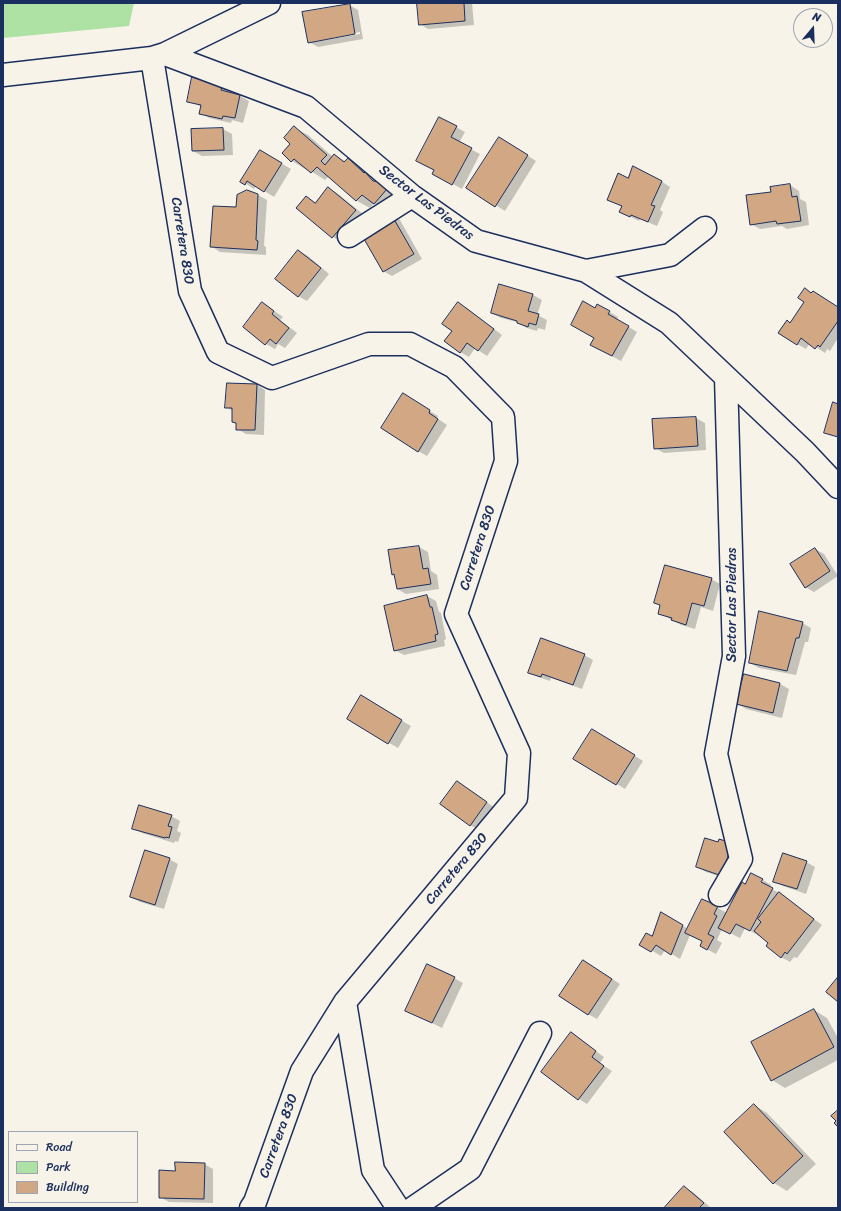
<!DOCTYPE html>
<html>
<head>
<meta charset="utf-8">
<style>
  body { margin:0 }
  #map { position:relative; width:841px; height:1211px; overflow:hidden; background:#f7f3e8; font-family:Sriracha,sans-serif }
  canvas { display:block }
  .frame { position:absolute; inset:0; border:4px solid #1b2f5e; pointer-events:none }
  .legend { position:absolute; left:8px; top:1131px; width:130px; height:72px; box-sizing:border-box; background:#f7f3e8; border:1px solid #9fa5b1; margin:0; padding:5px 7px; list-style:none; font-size:12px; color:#1b2f5e }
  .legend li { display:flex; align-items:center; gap:8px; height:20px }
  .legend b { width:20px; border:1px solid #9fa5b1 }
  .north { position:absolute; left:793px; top:8px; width:40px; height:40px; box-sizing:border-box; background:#f7f3e8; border:1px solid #9fa5b1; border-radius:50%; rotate:19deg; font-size:11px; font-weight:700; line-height:16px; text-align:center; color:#1b2f5e }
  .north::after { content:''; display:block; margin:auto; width:14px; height:18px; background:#1b2f5e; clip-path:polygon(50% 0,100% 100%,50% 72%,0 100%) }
</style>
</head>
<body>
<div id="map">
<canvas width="841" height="1211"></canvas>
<div class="frame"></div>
<ul class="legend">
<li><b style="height:5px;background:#f7f3e8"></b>Road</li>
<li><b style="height:11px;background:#aee2a4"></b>Park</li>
<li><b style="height:11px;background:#d2a884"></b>Building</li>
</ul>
<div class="north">N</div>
</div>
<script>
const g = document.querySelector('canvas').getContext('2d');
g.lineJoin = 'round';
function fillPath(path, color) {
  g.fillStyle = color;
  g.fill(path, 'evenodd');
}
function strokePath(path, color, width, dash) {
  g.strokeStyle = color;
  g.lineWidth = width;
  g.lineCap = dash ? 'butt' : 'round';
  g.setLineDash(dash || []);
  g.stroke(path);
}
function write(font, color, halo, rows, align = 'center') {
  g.font = font + ' Sriracha,sans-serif';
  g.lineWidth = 3;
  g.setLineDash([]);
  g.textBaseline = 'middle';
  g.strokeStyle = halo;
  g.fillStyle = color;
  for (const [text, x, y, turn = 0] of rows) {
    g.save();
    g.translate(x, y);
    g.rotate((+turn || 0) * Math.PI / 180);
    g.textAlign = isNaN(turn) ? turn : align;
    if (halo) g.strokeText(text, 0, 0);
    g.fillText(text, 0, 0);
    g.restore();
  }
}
fillPath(new Path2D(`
  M3,3H134L129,26L3,38Z`), '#aee2a4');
fillPath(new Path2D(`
  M418,3H472L474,25L428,29L420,24Z
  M349,5L358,10L363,39L318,47L309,42ZM360,32V34L315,42V40Z
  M222,87L230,92V93L240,96L249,101L243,123L232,120L231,123L209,118L200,113L202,107L188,101Z
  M456,127L465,132L459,143L480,154L462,189L442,178L435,170L426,166Z
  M295,128L308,135L333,157L335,155L346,162L348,160L361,167L400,197L387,211L374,203L370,208L357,201L329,176L325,180L306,168L305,169L292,161L283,153L291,144Z
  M223,129L232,134L233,155L202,156L193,151Z
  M508,143L536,161L505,211L468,188Z
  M260,151L291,169L274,197L256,186L254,189L242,181Z
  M629,179L661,181L670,187L660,210L663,212L657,226L640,219L639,221L629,216L623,207L608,199Z
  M790,185L799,191L800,199L806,202L809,225L787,229L782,226L760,229L751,224L772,192Z
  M328,188L337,193L364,215L341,242L333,237L297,208L306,197L316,203Z
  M258,195L267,200L264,246L266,247V255L220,252L211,246L237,208Z
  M391,215L400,220L422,259L392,276L383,271Z
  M299,251L308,256L329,274L307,301L298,296Z
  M500,285L533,295L542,300L537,315L547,320L545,330L538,328L537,331L527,328L517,322L501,318L492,313Z
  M805,289L838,307V338L830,351L827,349L825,353L810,343L806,349L797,344L791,324L805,302Z
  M263,303L283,317L280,320L297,333L285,348L278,344L275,349L266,344Z
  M459,303L467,308L502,335L487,356L475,348L469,357L460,352L453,331Z
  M598,305L618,317L617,320L637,332L621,361L600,350L595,337V309Z
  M257,385L265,390L264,435L246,434L237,429V424L233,422V411L226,407Z
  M412,400L438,416L437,418L447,425L427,456L418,451Z
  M696,418L705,423L706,450L664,453L655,448Z
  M419,547L428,552L431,571L437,575L439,589L406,594L397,589L395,575L393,574Z
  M815,549L824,554L838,576L814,592L805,587Z
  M711,579L720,584L713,611L701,607L695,629L681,625L659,613L661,606L655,603Z
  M427,596L436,601L439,612L441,613L446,639L444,640L445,646L404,655L395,650L385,606Z
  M802,623L811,628L808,642H805L796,675L759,668L750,663Z
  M584,655L593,660L582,689L551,678L550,681L538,677L529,672Z
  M744,675L780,684L789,689L782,718L746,709L738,704Z
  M361,697L411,726L398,748L348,719Z
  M601,735L643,761L625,789L575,758Z
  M458,782L495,808L479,830L470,825Z
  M171,816L180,821L177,831L181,833L178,842L175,841L174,843L142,833L133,828Z
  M732,844L731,880L706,872L697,867Z
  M169,859L178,864L164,909L140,902L131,897Z
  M806,862L815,867L806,894L783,886L774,881Z
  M763,880L771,885L770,888L781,894L822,925L797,958L794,957L790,962L781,957L770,942L745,928L740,938L722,929L717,940L722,943L716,954L701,946L703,941L690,935L680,959L665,950L661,956L641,944L653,938L662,914L688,929L703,900L727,913L746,886L760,887Z
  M584,961L620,984L597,1019L588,1014Z
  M454,978L463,983L442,1028L406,1010Z
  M814,1010L827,1018L838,1038V1060L785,1088L772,1080Z
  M571,1033L604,1057L600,1063L612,1071L587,1104L579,1099Z
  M754,1105L767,1113L816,1164L787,1191L774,1183L726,1132Z
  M204,1164L213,1169V1203L169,1202L160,1197Z
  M684,1187L693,1192L711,1208H666Z`), '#0003');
const building = new Path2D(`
  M417,3H464L465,21L419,25Z
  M350,4L355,34L308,43L302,12Z
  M192,77L222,86L221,90L240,95L235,118L223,116L222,119L199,114L201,105L187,102Z
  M439,117L457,126L451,137L472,148L452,185L432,174L434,170L416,161Z
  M294,126L327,155L321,161L325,165L334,154L344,162L348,158L364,173L365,172L373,181L380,182L387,189L374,204L362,195L356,201L317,167L311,173L294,159L291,162L282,153L290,144L284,138Z
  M223,128L224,150L192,151L191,129Z
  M499,137L528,155L495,207L466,188Z
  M260,150L282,163L264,192L247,181L245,185L240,182Z
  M633,166L662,181L651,205L655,206L648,222L631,215L630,217L619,212L622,206L607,200L618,173L628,178Z
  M790,184L792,197L797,196L801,221L777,224L776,221L750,225L746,195L771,192L770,187Z
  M328,187L356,210L332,238L296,208L306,196L315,203Z
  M247,190L258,194L256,240L258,241L257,250L210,247L213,206L236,207L237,195Z
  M391,214L414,254L383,272L360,232Z
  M298,250L321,268L298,297L275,279Z
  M499,284L533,294L528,311L539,314L536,325L529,323L528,327L517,323V321L491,313Z
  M805,288L811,293L813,291L838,307V321L820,347L818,345L815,349L801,338L797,345L778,333L787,320L790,323L804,302L798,298Z
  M583,301L595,308L597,304L610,311L608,314L629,326L612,356L590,345L594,338L571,325Z
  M262,302L274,311L272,314L289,328L276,344L270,339L265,345L243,327Z
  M458,302L494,329L478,351L467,343L460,353L444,341L452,331L442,324Z
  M227,383L257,384L255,430H236V423L232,422V408H225Z
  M403,393L430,410L429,413L438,419L418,452L381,428Z
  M833,402L838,404V437L824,433Z
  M696,417L698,446L654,449L652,419Z
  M419,546L423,569L428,568L431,584L397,589L394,574L392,575L388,550Z
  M815,548L830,571L805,588L790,564Z
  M665,565L712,578L704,606L692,603L686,625L671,620L672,618L658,614L660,605L654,603Z
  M427,595L430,607H432L438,634L435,635L436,641L394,651L384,606Z
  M759,611L803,622L799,638H796L787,671L749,663Z
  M541,638L585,654L573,685L542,674L541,677L528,673Z
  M744,674L780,683L773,713L736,704Z
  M361,695L402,720L388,744L347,719Z
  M592,729L635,755L616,785L573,759Z
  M457,781L487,802L470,826L440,804Z
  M139,805L172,815L168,826L172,827L169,838L166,837L165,838L132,829Z
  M705,838L718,842L719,839L732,843L722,876L696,867Z
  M145,850L170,858L155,905L130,897Z
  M783,853L807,861L797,889L773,882Z
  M751,873L763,879L761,882L773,888L750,931L736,924L730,934L718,928L742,882L745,884Z
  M779,892L814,919L787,954L785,952L781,958L766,946L768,943L754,931L761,922L758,919Z
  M702,899L718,906L714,914L717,916L708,934L714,937L707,950L700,946L702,941L685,933Z
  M661,912L683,925L671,955L656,945L651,952L639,945L646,933L652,936Z
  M583,960L612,979L588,1015L559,996Z
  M427,964L455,977L432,1023L405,1011Z
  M838,977V1002L826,992Z
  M814,1009L834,1047L771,1081L751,1042Z
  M571,1032L596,1051L592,1057L604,1066L578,1100L541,1072Z
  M754,1104L803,1156L773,1184L724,1132Z
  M837,1111L838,1112V1127L834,1123L836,1121L831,1116Z
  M175,1162L205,1163L204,1199L159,1198V1170L175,1171Z
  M684,1186L704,1203L699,1208H664Z`);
fillPath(building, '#d2a884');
strokePath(building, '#1b2f5e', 1);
const minor = new Path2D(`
  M165,54L306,107L412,196L476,241L586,271L669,323L805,452L838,487
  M152,58L190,291L218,352L272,378L369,344H410L454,367L503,417L506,461L456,614L519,753L516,798L345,1002L302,1071L255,1202L251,1208
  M3,75L152,58L165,54L269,3
  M349,236L412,196
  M586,271L670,255L705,228
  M720,895L741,859L716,754L734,656L726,377
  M345,1002L373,1170L398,1208
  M413,1208L470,1169L540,1033`);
strokePath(minor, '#1b2f5e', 25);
strokePath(minor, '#f7f3e8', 22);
write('14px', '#1b2f5e', '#f7f3e8', [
  ["Sector Las Piedras",426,203,37],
  ["Carretera 830",182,241,81],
  ["Carretera 830",478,548,-72],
  ["Sector Las Piedras",732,605,-90],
  ["Carretera 830",457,869,-50],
  ["Carretera 830",279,1136,-70]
]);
</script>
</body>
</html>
